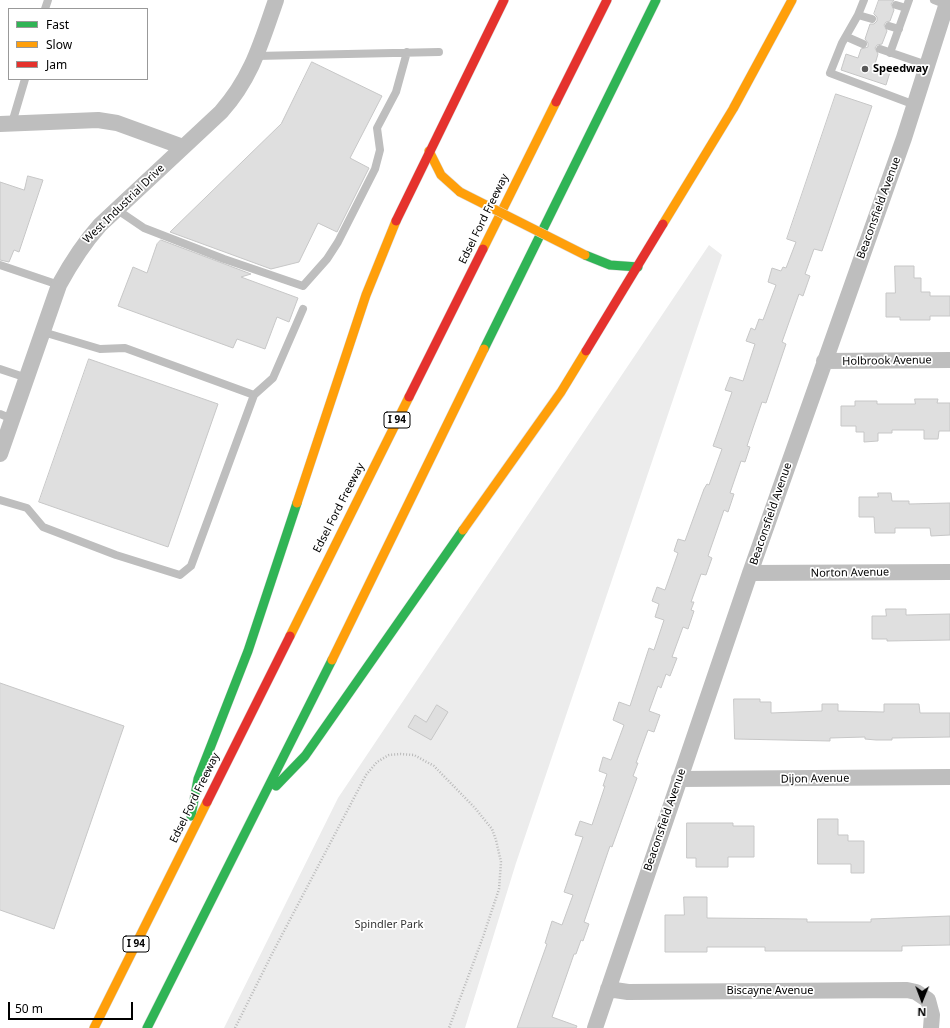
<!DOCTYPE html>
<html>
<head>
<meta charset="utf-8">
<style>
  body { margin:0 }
  #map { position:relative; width:950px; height:1028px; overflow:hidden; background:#fff; font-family:"Noto Sans",sans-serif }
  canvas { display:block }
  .legend { position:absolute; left:8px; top:8px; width:140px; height:72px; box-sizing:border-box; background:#fff; border:1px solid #999; margin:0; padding:5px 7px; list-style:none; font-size:12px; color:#000 }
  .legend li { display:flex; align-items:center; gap:8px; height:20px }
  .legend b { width:20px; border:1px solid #999 }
  .north { position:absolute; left:902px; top:980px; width:40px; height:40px; -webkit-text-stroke:3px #fff; paint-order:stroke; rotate:181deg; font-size:11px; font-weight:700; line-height:16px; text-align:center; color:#000 }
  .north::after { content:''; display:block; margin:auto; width:14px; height:18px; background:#000; clip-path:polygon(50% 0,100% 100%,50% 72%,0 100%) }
  .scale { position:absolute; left:8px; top:1002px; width:125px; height:18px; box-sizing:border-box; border:2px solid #000; border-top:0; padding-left:5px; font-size:12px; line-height:14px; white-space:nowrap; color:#000; -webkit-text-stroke:3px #fff; paint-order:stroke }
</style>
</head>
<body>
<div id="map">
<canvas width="950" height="1028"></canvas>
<ul class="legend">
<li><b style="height:5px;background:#30b455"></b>Fast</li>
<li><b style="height:5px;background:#ff9f0a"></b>Slow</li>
<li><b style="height:5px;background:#e5322d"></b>Jam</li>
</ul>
<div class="north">N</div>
<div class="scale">50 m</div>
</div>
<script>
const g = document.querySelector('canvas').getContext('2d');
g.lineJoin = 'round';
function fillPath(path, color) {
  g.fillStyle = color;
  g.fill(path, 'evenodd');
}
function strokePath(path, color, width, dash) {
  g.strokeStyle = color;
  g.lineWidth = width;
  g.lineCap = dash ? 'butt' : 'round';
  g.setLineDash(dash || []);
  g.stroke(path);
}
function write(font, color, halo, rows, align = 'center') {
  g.font = font + ' "Noto Sans",sans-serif';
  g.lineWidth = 3.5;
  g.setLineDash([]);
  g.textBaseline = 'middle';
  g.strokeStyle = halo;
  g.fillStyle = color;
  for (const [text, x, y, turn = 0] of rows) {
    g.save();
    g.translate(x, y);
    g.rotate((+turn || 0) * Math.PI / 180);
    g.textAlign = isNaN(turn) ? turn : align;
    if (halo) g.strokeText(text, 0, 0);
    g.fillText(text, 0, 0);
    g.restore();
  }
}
fillPath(new Path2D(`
  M709,245L722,255L516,863L465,1028H224L338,798Z`), '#ececec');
const building = new Path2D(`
  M879,0H894L891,4L894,10L890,21L886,22L884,25L887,31L882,44L877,45L875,48L878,54L875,64L891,69L886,85L841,70L846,54L858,58L861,49L868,47V43L865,39L870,24H874L877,21V17L874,14Z
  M312,62L382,96L350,158L369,168L337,232L318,223L299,262L271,269L170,232L281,124Z
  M836,94L872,106L822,251L814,249L805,274L810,276L803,296L799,294L782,342L786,344L766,403L762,402L753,428L747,446L750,447L745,462L741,461L730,493L734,494L728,512L724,510L708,556L712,558L706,575L701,574L691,602H694L691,610L694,611L688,629L683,627L672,657L677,658L670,676L666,674L661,688L658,686L649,711L660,715L654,732L648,730L636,763H638L633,776L637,778L612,847L610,846L584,922L589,924L583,941L581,940L576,954H574L552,1017L577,1026L576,1028H517L547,944L545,943L552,921L562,925L573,895L564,892L583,837L575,835L580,821L592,825L605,786H603L607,774L599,771L603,757L611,760L624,725L613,720L619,702L630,706L649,648L654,650L664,620L655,617L659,604L652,601L657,587L665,590L678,553L674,551L678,539L685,541L704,489L707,484L709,485L722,449L713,446L732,392L725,390L730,377L743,381L755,344L746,341L751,328L755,330L759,319L763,320L776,285L768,282L772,268L781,271L783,267L786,268L796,242L787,239Z
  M28,176L43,180L19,252L14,250L9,262L0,260V182L24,190Z
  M161,240L251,274L241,277L298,298L289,322L277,317L265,349L237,339L233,348L118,306L133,267L147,273L157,244Z
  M895,266H914V278H921V292H930V296H950V316H930V320H900V317H886V293H895Z
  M89,359L218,404L168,547L39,502Z
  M915,399H938L937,403H950V431H939L938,439H924V430H892V433H878V441L864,442V432H856V426H841V406H855V401H877V404H915Z
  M878,493H891L892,501H909V504L950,503V535L931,536L930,528H895V533H875L874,517H859V497H878Z
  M886,609H906V615L950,614V640L887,641V639H872V616H886Z
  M0,683L124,726L54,929L0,910Z
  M734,699H760V702H771V713L822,711V704H838V711L884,712V704H919L920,713H950V737L892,738V740H876L865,739V737L830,738V741L735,739Z
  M437,705L448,712L431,740L408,727L415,715L426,722Z
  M818,819H838V835H848V841H864V873H851V864H818Z
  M687,823H733V826H754V857H728V867H696V858H687Z
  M684,897H707V918L807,919V922H871V919L950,916V945L902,946V951H765V947H707V952H665V915H684Z`);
fillPath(building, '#dfdfdf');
strokePath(building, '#c7c7c7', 1);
const fast = new Path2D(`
  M585,255L610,265L638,267
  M484,349L656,0
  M276,786L305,756L463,530
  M191,816L198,779L248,651L297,503
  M147,1028L332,660`);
const slow = new Path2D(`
  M429,151L441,175L460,192
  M663,224L733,109L792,0
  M483,249L556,102
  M297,503L366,295L396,221
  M463,530L561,392L586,351
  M290,636L409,397
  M332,660L484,349
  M94,1028L207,802`);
const jam = new Path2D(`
  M556,102L607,0
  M396,221L504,0
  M586,351L663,224
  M409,397L483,249
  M207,802L290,636`);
strokePath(fast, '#dbdbdb', 10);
strokePath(slow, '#dbdbdb', 10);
strokePath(jam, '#dbdbdb', 10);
strokePath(new Path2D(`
  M235,1028L273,952L366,775L377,762L389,755L401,754L414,755L434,766L475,808L492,829L496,840L501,862L499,889L483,937L449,1028`), '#b9b9b9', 2.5, [1, 2]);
strokePath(new Path2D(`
  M864,0L858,15L842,43L830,73L915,105
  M934,0L947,5
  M896,5L906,8
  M45,9L48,0
  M858,15L872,19
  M889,26L899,29
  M847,37L863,44
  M880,49L927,65
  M890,53L909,0
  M256,56L439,52
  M12,123L25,79
  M116,209L144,228L224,259L303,286L327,259L338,242L375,169L380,150L377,128L396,92L407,52
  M0,265L59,285
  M0,369L27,378
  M254,395L273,378L303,309
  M0,414L12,419
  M0,500L27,508L43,527L116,555L180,575L191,566L254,395L125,348L100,349L43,332`), '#bebebe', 8);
strokePath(new Path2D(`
  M0,124L98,120L117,123L183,147
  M824,361L950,360
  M0,454L59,285C71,263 83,244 100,225L221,112C252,77 261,43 276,0
  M750,573L950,572
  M679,779L950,777
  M608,989L628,992L907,990L916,992L928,1000L932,1015L931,1028
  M595,1028L750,573L904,138L948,0`), '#bebebe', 16);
strokePath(fast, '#30b455', 9);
strokePath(slow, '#ff9f0a', 9);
strokePath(jam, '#e5322d', 9);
const slowBridge = new Path2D(`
  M460,192L585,255`);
strokePath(slowBridge, '#dbdbdb', 10, []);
strokePath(slowBridge, '#ff9f0a', 9);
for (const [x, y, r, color] of [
  [865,69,4,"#595959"]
]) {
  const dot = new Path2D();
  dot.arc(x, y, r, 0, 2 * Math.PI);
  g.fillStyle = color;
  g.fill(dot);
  strokePath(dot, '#fff', 1.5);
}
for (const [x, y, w] of [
  [397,420,26],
  [136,944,26]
]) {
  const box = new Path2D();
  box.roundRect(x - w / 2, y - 8, w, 16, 3);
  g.fillStyle = '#fff';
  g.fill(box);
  strokePath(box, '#000', 1);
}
write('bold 10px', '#000', null, [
  ["I 94",397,420],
  ["I 94",136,944]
]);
write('bold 11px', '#000', '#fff', [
  ["Speedway",873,69]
], 'left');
write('11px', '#000', '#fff', [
  ["West Industrial Drive",124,204,-44],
  ["Beaconsfield Avenue",879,208,-70],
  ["Edsel Ford Freeway",484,219,-64],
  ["Holbrook Avenue",887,361,-1],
  ["Edsel Ford Freeway",339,508,-63],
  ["Beaconsfield Avenue",771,514,-71],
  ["Norton Avenue",850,573,-1],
  ["Dijon Avenue",815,779,-1],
  ["Edsel Ford Freeway",195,798,-64],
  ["Beaconsfield Avenue",665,820,-71],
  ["Biscayne Avenue",770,991]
]);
write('11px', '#333', '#fff', [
  ["Spindler Park",389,925]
]);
</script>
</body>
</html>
